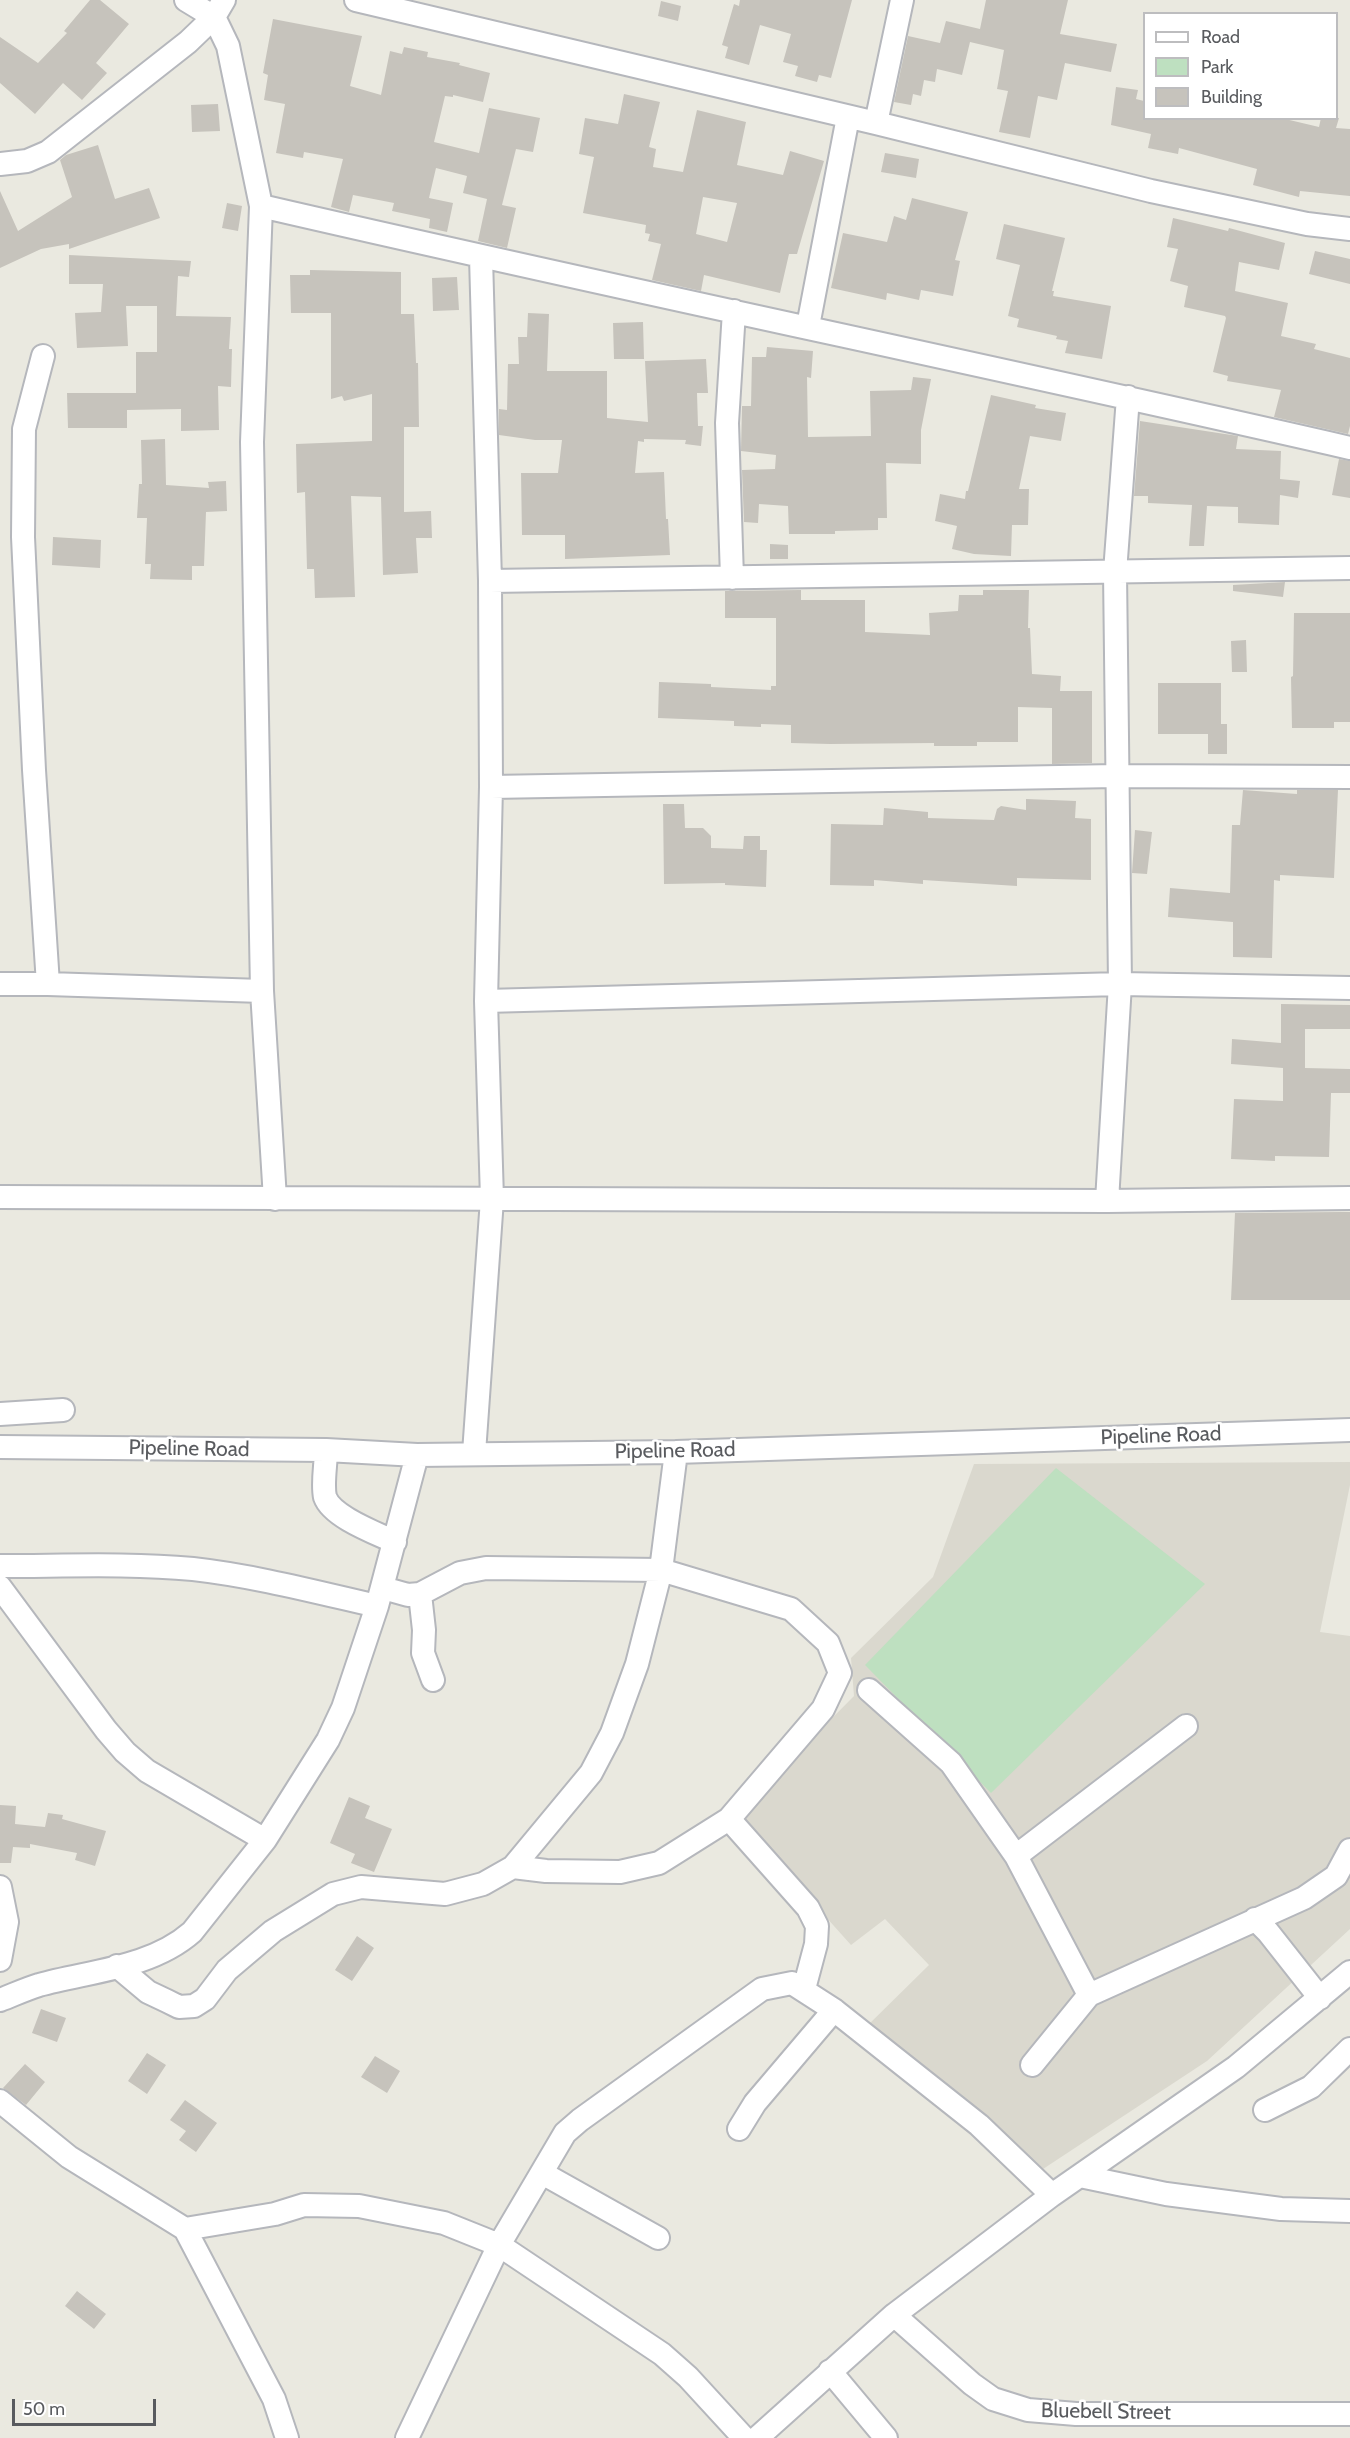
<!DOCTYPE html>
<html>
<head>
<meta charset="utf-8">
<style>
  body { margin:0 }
  #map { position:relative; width:1350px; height:2438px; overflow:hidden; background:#eae9e0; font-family:Cabin,sans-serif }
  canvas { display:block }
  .legend { position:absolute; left:1143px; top:12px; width:195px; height:108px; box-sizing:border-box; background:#fff; border:2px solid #bdbdbf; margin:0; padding:8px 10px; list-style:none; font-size:18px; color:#595b5f }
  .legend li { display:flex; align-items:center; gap:12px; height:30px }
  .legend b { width:30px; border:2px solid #bdbdbf }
  .scale { position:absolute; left:12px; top:2399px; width:144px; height:27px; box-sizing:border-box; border:3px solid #595b5f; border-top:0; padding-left:8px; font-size:18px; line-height:21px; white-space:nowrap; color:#595b5f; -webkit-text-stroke:4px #fff; paint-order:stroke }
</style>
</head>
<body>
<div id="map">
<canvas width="1350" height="2438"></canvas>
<ul class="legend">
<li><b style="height:8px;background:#fff"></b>Road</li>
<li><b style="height:16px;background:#bee0c0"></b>Park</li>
<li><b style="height:16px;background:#c6c3bc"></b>Building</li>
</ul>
<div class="scale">50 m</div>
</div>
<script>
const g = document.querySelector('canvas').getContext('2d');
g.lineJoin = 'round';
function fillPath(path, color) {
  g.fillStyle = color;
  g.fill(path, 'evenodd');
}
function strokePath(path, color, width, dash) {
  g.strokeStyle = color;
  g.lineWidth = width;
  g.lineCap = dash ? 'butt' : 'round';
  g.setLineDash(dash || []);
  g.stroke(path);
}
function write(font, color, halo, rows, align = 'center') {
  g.font = font + ' Cabin,sans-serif';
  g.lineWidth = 5;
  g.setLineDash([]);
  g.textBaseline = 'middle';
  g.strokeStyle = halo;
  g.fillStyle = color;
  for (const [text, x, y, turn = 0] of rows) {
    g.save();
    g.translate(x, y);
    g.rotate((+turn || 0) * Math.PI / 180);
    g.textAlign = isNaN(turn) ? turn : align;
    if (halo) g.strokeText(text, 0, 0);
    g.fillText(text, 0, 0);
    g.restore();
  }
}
fillPath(new Path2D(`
  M1350,1462V1485L1320,1632L1350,1636V1929L1207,2061L1043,2169L864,2029L929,1965L885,1919L851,1945L739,1820L749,1802L854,1696L851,1658L933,1577L974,1464Z`), '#dad8ce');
fillPath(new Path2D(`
  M1056,1468L1205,1584L991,1793L865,1665Z`), '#bee0c0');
fillPath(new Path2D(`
  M90,0H100L129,24L96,63L107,73L82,100L63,83L35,114L0,83V37L38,63L67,33L64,31Z
  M740,0H852L831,78L819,75L817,82L795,76L798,66L783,62L791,34L760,25L749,65L725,58L728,47L722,45L734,4L739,6Z
  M986,0H1068L1060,34L1117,44L1111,72L1065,63L1057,100L1038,96L1030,138L999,132L1008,91L997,89L1004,50L970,42L962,75L937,69L935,82L924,80L921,96L913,94L911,105L894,102L908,36L940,43L946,21L980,29Z
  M661,1L681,6L678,21L658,16Z
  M273,19L362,36L350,86L381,95L390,51L402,54L404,47L428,52L427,57L460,63L459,65L490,73L483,102L453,95V97L445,96L434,142L479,153L489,108L540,118L533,152L516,149L502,205L516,208L507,248L478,241L487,199L463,193L467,176L436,168L429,198L453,203L447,232L429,228L430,219L392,211L394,203L353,195L349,212L331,207L343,159L304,152L303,158L276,153L285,104L264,100L268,75L263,73Z
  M1116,87L1138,90L1136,99L1144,101V118H1281L1319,127L1321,118H1339L1336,128L1350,129V196L1300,191L1299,197L1253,185L1257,169L1179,148L1178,154L1148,148L1151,134L1111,125Z
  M624,94L660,102L649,147L656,149L653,167L683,172L697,110L746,122L737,165L783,175L790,151L824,161L797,254H789L780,293L704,275L701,291L652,280L661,244L648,241L650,234L645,233L646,225L583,213L594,157L579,154L585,118L618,124ZM703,197L737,203L727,242L696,234Z
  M218,104L220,131L192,132L191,105Z
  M98,145L115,199L149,188L160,218L69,249V244L41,249L0,268V191L18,231L72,197L60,160L66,155Z
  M885,153L919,159L916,178L881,172Z
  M912,198L968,212L955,260L960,261L953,296L921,290L919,300L887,293L886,300L831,288L843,233L887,242L894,216L906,220Z
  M227,203L242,206L238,231L222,228Z
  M1173,218L1228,231L1229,228L1244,232L1285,243L1279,270L1239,262L1235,291L1288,303L1281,336L1316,344L1314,349L1350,358V426L1348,434L1274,417L1281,390L1227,381L1228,376L1213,372L1226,318L1225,316L1184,307L1188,286L1170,281L1178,249L1167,247Z
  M1004,224L1065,238L1052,291H1054L1053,296L1111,306L1102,359L1065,353L1068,341L1056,339L1057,336L1017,327L1019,319L1008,316L1020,265L996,259Z
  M1315,251L1350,259V284L1309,274Z
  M69,255L191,261L189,277L178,276L176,316L231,317L229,349H232L231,387L218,386L219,430L181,431V409L127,410V428H68L67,393H136V352H157V306H126L128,346L77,348L75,313L101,312L103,284H69Z
  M310,270L401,272V314H414L416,363H418L419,427H404V512L431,511L432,538H416L418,573L383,575L381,497L351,496L355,597L315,598L314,569H307L305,492L297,493L296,444L372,441V394L344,401L342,396L331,399V313H291L290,275H310Z
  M457,277L459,310L433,311L432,278Z
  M528,313L549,314L547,371H607V418L648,422L645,361L706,359L708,393H697L698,426H703L701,446L685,444L686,440L644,439V442L638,441L635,473L664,472L666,519H668L670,555L565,559V535H522L521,473H558L562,440H535L499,435V409L507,410L508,364H519L518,337H527Z
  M643,322L644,359H614L613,323Z
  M767,347L813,351L811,378L807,377L808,437L871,436L870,391L911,390L913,377L931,379L921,430V464L886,463L887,518H878V530L835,531V534H789L788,506L759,504L758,523L744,522L742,470L775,469L776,455L741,451L742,406H751L752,357H766Z
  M991,395L1036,405L1035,408L1066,413L1061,441L1030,436L1019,489H1029L1028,525H1012L1011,556L974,554L952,549L957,526L935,521L940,494L965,499L966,491H968Z
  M1140,421L1238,436L1236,449L1281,451L1280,479L1300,481L1298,498L1280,495L1279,525L1238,523V507L1207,506L1204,546H1189L1192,505L1148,503V496H1134Z
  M165,439L166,485L209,488L208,482L226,481L227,511L206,512L204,566H192V580L150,579L151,564H145L147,518H137L139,484H142L141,440Z
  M1339,459L1350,461V498L1332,495Z
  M53,537L101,540L100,568L52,565Z
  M770,544L788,545V559H770Z
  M1285,582L1283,597L1233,591V585Z
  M801,590V600H865V632L930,635L929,613L958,611L959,595H983V590H1029L1028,628H1030L1032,674L1061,676L1060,691H1092V763L1052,764V708L1018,707V742H977V746H934V743L830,744L791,743V725L761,724V727L734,726V721L658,718L659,682L711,684V687L771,690V686H776V618H725V591Z
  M1294,613H1350V722H1334V728H1292L1291,677L1293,676Z
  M1246,640L1247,672H1232L1231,641Z
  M1158,683H1221V724H1227V754H1208V734H1158Z
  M1243,790L1297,794V790H1338L1334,878L1280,875V881L1274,880L1272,958L1233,957V922L1168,917L1170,888L1230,893L1232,825H1240Z
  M1026,799L1076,801L1075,818L1091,819V880L1017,878V886L923,880V884L874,880V886L830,885L831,824L883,825L884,808L928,812V818L994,820L997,809L1001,806L1026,810Z
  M663,804H684L685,828H703L711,836V848L743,849L744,836H760V850H767L766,887L725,885V883L664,884Z
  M1135,830L1152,832L1147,874L1132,873Z
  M1281,1004L1350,1005V1029H1305V1068L1350,1069V1093H1331L1329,1157L1275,1156V1161L1231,1159L1234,1099L1283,1101V1068L1231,1064L1232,1039L1281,1043Z
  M1340,1212H1350V1300H1231L1235,1213Z
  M349,1797L370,1806L365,1818L392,1829L374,1872L351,1863L355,1854L330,1843Z
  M0,1805L16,1806L15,1824L45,1827L48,1813L63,1815L62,1819L106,1831L95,1866L75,1860L77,1853L30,1844V1848L13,1847L11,1863H0Z
  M357,1936L374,1948L352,1981L335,1970Z
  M41,2009L66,2018L57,2042L32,2033Z
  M147,2053L166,2065L147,2094L128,2081Z
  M375,2056L400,2071L387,2093L361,2077Z
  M25,2064L45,2082L26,2105L3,2088Z
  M185,2100L217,2123L196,2152L179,2140L186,2131L170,2120Z
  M77,2291L106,2314L94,2329L65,2306Z`), '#c6c3bc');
const minor = new Path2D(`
  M186,0L214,17L228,46L261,206L252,442L262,991L275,1199
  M356,0L876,123L1151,191L1307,224L1350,229
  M876,123L902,0
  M0,164L27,161L48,152L188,42L214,17L224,0
  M261,206C623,290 987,365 1350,448
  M808,326L848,117
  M43,356L24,429L23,537L34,770L48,984
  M732,578L727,423L734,311
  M490,581L1350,568
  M491,787L1116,776L1350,777
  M0,984H48L262,991
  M486,1001L1120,984L1350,988
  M0,1197L1107,1201L1350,1198
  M1107,1201L1120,984L1115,572L1128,397
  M0,1414L63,1410
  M0,1447L326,1450L417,1455L676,1452L1350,1430
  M326,1450C326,1464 322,1484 325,1497C332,1517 376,1533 395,1542
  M474,1453L492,1199L486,1001L491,787L490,581L481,257
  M0,1566C64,1566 129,1563 193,1569C255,1576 316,1592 377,1606
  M0,1587L106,1730L125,1752L147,1771L265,1840
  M383,1588L408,1595L420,1594L460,1573L486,1568L661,1570L791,1609L828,1643L840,1673L823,1709L729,1819L659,1863L620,1872L546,1871L513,1867
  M420,1594L424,1630L423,1653L433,1680
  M869,1690L951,1763L1016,1856L1089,1995
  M729,1819L808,1908L817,1926L816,1944L804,1989
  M1016,1856L1186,1726
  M0,1887L7,1922L0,1960
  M1255,1919L1268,1932L1320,1998
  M117,1966L148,1992L167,2001L179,2007L194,2006L205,1999L227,1970L273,1931L333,1894L361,1887L445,1894L483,1884L513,1867L591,1773L612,1733L637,1664L661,1570L676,1452
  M0,2000C13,1995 26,1989 39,1985C90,1971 151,1968 192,1932L265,1840L328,1740L343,1708L377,1606L417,1455
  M1032,2065L1089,1995L1304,1898L1336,1876L1350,1850
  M0,2101L69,2157L185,2229L274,2399L287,2438
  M1265,2110L1311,2087L1350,2049
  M739,2129L755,2103L834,2010
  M542,2173L658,2238
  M1080,2176L1166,2194L1281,2209L1350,2211
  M185,2229L275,2214L304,2205L359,2206L444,2223L499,2245L662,2354L688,2377L744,2438
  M894,2315L972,2384L993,2399L1028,2410L1076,2414H1350
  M830,2371L886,2438
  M407,2438L499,2245L565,2133L580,2120L762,1989L792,1983L834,2010L979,2125L1052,2195
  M757,2438L894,2315L1052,2195L1236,2067L1350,1972`);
strokePath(minor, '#b5b7bc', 26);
strokePath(minor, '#fff', 22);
write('21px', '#595b5f', '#fff', [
  ["Pipeline Road",1161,1436,-2],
  ["Pipeline Road",189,1449,1],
  ["Pipeline Road",675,1451,-1],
  ["Bluebell Street",1106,2412,1]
]);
</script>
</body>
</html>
